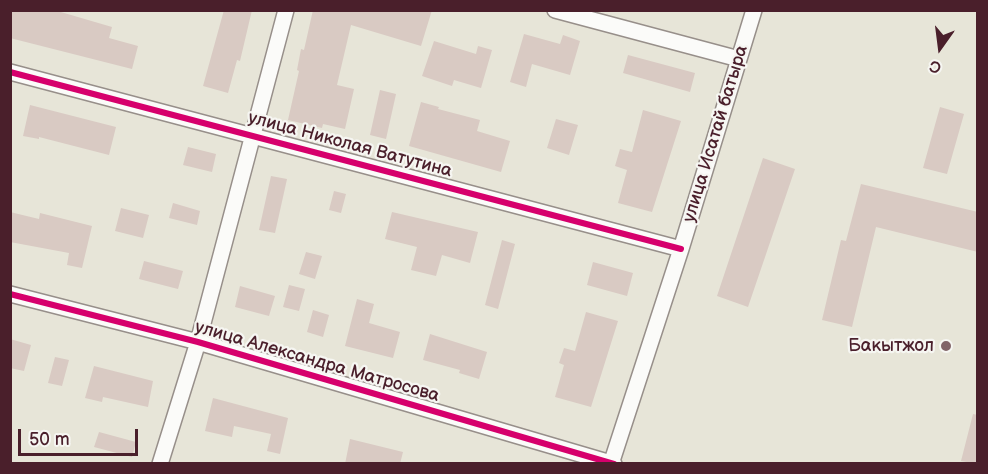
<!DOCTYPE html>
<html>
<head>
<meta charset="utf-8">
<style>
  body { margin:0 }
  #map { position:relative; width:988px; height:474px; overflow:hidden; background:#e7e5d8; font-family:"Balsamiq Sans",sans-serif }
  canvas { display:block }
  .frame { position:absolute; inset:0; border:12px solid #4a1f2b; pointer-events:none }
  .north { position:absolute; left:910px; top:18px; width:60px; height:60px; -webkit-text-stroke:4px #f6f6f2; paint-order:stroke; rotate:194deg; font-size:16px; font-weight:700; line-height:24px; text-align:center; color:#4a1f2b }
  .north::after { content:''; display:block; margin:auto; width:21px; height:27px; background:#4a1f2b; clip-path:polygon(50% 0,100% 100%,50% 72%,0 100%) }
  .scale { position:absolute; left:18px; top:429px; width:120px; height:27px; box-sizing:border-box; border:3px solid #4a1f2b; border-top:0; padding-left:8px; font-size:18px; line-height:21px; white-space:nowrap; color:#4a1f2b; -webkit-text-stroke:4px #f6f6f2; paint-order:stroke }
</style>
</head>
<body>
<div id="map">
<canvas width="988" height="474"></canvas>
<div class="frame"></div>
<div class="north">С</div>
<div class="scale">50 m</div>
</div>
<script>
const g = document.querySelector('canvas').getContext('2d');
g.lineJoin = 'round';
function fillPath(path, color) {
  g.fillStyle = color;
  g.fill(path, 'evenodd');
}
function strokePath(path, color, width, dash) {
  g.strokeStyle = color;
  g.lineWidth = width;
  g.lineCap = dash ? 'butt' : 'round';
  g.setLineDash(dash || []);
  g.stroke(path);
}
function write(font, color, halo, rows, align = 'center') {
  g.font = font + ' "Balsamiq Sans",sans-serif';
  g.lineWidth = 4.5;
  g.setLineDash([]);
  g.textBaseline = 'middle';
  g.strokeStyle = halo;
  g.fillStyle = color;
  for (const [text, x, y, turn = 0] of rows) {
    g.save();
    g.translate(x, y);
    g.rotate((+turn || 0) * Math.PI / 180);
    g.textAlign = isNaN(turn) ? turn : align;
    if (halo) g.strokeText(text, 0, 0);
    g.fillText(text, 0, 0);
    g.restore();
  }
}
fillPath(new Path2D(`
  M10,10H54L112,27L109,38L138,46L132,69L10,38Z
  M224,10H252L240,61L237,60L228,93L203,86Z
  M313,10H432L421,46L351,25L337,85L354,89L345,129L323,124L322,128L288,120L299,71L297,70L301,49L304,50Z
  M524,34L560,44L563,35L580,41L570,75L532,64L526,87L510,82Z
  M434,41L476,54L478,46L492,50L481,88L454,80L452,86L422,76Z
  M628,55L695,73L690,92L623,73Z
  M380,90L396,94L386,139L370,135Z
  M421,102L439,107L438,109L480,120L477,131L510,141L501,172L409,146Z
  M30,105L116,127L109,155L39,137V139L23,136Z
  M940,107L964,114L947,174L923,168Z
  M643,110L681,121L652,212L618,203L627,170L615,166L620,149L632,152Z
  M556,119L578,125L569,155L547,148Z
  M188,147L216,154L212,172L183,165Z
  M763,158L795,169L748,307L717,296Z
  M271,176L287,179L275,233L259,230Z
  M861,184L978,212V252L876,227L852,327L822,320L841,240L846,241Z
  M334,191L346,194L341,213L329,210Z
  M173,203L200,211L197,225L169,218Z
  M121,208L149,215L143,238L115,231Z
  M10,212L39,219L40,213L92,226L82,268L67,265L69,253L10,242Z
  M392,212L478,232L470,263L442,255L436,276L411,270L417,247L385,239Z
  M502,240L515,244L498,309L485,305Z
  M306,252L322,256L315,279L299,274Z
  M144,261L183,271L178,289L139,279Z
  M593,262L633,273L627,296L587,285Z
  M289,285L305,289L299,311L283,307Z
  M240,286L275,296L269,316L235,307Z
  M357,299L374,304L369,323L400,332L393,358L345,346Z
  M313,310L329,315L323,337L307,332Z
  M586,312L618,321L591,407L555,397L564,365L559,363L564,348L575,351Z
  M430,334L487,352L479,379L459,373L460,370L423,360Z
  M10,339L31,345L24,371L10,368Z
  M55,357L69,360L62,386L48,383Z
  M94,366L153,381L148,407L103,397L102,402L85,398Z
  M213,398L288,418L280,454L267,451L271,434L234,426L232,437L205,431Z
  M973,414L978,415V464L961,461Z
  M99,432L136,442L132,457L94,447Z
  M350,439L403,452L400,464H345Z`), '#d9cac3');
const street = new Path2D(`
  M555,10L739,59
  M10,72L681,249
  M10,294L198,342L614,464
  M160,464L198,342L286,10
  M611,464L681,249L754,10`);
strokePath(street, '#978f8a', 18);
strokePath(street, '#fbfbf9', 15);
strokePath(new Path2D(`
  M10,72L681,249
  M10,294L198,342L614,464`), '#d6006c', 6);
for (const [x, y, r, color] of [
  [946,346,6,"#816468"]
]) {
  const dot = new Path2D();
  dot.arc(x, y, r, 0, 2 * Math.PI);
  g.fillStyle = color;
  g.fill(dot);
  strokePath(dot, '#f6f6f2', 2);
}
write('18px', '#4a1f2b', '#f6f6f2', [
  ["улица Исатай батыра",716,134,-73],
  ["улица Николая Ватутина",350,145,15],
  ["улица Александра Матросова",317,362,16]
]);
write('18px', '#4a1f2b', '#f6f6f2', [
  ["Бакытжол",934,346]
], 'right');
</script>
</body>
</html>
